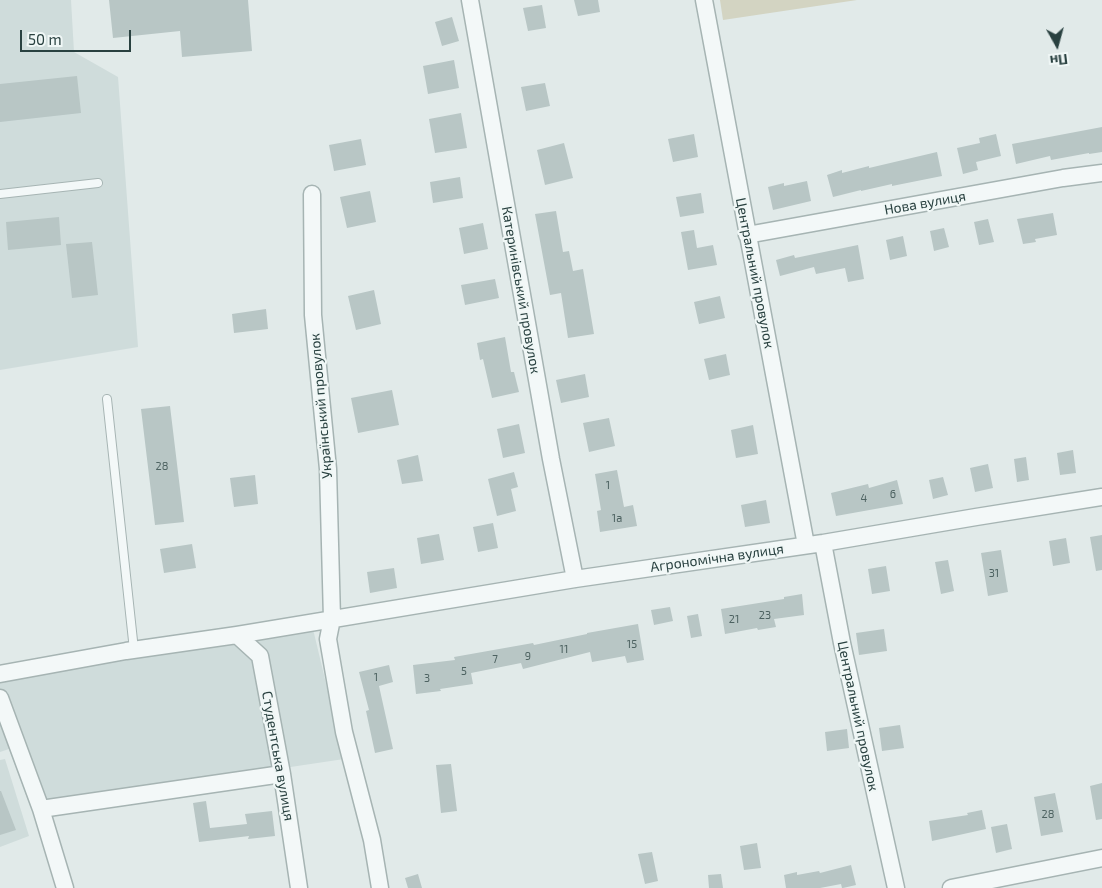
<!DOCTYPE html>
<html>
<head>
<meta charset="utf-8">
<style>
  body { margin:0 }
  #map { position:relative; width:1102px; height:888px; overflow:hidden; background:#e1eae9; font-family:"Exo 2",sans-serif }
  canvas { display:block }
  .north { position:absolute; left:1032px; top:20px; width:50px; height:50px; -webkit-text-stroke:4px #f0f7f6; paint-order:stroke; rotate:173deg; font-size:14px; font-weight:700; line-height:20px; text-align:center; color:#294140 }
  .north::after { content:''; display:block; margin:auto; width:18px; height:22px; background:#294140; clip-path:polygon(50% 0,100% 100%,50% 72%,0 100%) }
  .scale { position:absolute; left:20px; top:30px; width:111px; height:22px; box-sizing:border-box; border:2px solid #294140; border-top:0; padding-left:6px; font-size:15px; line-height:18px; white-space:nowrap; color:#294140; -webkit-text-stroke:4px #f0f7f6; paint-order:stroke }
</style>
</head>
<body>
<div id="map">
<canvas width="1102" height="888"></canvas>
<div class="north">Пн</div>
<div class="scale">50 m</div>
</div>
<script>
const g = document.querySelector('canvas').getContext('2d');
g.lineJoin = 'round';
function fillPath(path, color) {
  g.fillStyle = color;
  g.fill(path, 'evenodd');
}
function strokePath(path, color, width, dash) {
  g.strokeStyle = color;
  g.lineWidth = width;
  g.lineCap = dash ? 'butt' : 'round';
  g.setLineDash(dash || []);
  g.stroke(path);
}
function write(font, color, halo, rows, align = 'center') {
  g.font = font + ' "Exo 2",sans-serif';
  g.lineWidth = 4.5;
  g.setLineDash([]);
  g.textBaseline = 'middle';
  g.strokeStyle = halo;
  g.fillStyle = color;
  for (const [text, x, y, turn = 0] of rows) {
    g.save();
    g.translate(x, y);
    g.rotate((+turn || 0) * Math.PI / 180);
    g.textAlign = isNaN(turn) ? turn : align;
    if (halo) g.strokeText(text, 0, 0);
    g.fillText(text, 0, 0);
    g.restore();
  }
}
fillPath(new Path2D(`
  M0,0H71L74,52L118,77L138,347L0,370Z
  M313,629L344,759L30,806L9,749L0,752V678Z
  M5,759L29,836L0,847V760Z`), '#cfdcdb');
fillPath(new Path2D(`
  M720,0H857L723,20Z`), '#d3d4c2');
fillPath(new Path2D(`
  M109,0H248L252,51L182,57L180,31L113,38Z
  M574,0H598L600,12L578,16Z
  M542,5L546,28L528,31L523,8Z
  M452,17L459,41L442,46L435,22Z
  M454,60L459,88L428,94L423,66Z
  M77,76L81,113L0,122V84Z
  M545,83L550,106L526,111L521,87Z
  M461,113L467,148L435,153L429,119Z
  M1102,127V152L1089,154V153L1051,160L1050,156L1016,164L1012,144Z
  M694,134L698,157L673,162L668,139Z
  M996,134L1001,156L976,162L978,170L963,174L957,148L980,143L979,138Z
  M361,139L366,165L334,171L329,145Z
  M564,143L573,178L545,185L537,150Z
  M937,152L942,176L892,186V184L861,191V190L833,197L827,175L842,170V173L869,166V168Z
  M460,177L463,198L433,203L430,182Z
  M807,181L811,201L773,210L768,187L784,183V186Z
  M370,191L376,222L347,228L340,197Z
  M701,193L704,213L680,217L676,197Z
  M556,211L563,252L569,251L573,271L583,269L594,334L568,338L561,293L550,295L535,214Z
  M1053,213L1057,235L1035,239L1036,242L1023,244L1017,219Z
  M59,217L61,245L8,250L6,222Z
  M988,219L994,242L979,245L974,222Z
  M483,223L488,249L464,254L459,228Z
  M944,228L949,247L934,251L930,231Z
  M694,230L697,248L713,245L717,265L688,270L681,232Z
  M903,236L907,256L890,260L886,240Z
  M92,242L98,295L72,298L66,244Z
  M858,245L864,279L848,282L845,268L816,274L814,267L780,276L776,260L794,255L795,258Z
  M495,279L499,298L465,305L461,285Z
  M374,290L381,324L356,330L348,296Z
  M720,296L725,318L699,324L694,302Z
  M266,309L268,329L234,333L232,314Z
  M505,337L511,372H514L519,392L492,398L483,359L480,360L477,343Z
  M726,354L730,375L709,380L704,359Z
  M585,374L589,397L561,403L556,380Z
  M392,390L399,425L358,433L351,398Z
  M170,406L184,522L155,525L141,409Z
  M609,418L615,446L589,452L583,423Z
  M519,424L525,453L503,458L497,429Z
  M753,425L758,454L736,458L731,430Z
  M1073,450L1076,473L1060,475L1057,453Z
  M418,455L423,481L402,484L397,460Z
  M1026,457L1029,480L1017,482L1014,459Z
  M988,464L993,488L975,492L970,468Z
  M617,470L624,507L633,505L637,526L600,532L597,511L601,510L595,474Z
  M514,472L518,487L511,489L516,511L497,516L488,479Z
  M255,475L258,504L234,507L230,478Z
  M943,477L948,495L933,499L929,480Z
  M897,480L903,504L836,516L831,493L868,484L869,488Z
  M766,500L770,523L745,527L741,505Z
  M493,523L498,548L478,552L473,527Z
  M439,534L444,560L421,564L417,538Z
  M1102,535V570L1096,571L1090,537Z
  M1066,538L1070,563L1053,566L1049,541Z
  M192,544L196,568L164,573L160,549Z
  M1001,550L1008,592L988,596L981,553Z
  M948,560L954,591L941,594L935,562Z
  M886,566L890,591L872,594L868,569Z
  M394,568L397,588L370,593L367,572Z
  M802,594L804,615L774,619L776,627L758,630L757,628L725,634L721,609L784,599V597Z
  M670,607L673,621L654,625L651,610Z
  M698,614L702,636L691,638L687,616Z
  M638,624L644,660L627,663L625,656L592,662L590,652L523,669L521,663L471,673L473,684L440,689L441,691L416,694L413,665L455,660L454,657L533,643L534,645L587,634V633Z
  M884,629L887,651L859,655L856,633Z
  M389,665L393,682L379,686L393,749L375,753L366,711L369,710L359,672Z
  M900,725L904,748L882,751L879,728Z
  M847,729L849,748L827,751L825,732Z
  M451,764L457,811L441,813L436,765Z
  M1102,783V819L1096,820L1090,786Z
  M0,791H1L16,830L0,835Z
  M1055,793L1063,832L1041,836L1034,797Z
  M206,801L210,828L247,824L245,814L272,811L275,836L248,839L249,836L199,842L193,803Z
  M982,810L986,829L932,841L929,821L968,815L967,813Z
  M1007,824L1012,849L996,853L991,827Z
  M757,843L761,868L744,870L740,846Z
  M652,852L658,881L645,884L638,854Z
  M851,865L856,885L843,888H842L841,884L820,888H786L784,875L797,872V875L819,871L820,873Z
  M418,874L422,888H408L405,878Z
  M721,874L723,888H709L708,875Z`), '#b8c6c5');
const lane = new Path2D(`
  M0,194L98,183
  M107,399L134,650`);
const street = new Path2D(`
  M470,0L551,459L575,579
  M704,0L806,545
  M312,194L313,315L328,469L332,619L328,639L344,732L372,840L380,888
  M747,235L1063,178L1102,173
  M823,543L842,643L896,888
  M237,635L260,656L282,774L299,888
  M0,674L126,651L237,635L575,579L823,543L976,517L1102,497
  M0,698L41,809L65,888
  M41,809L282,774
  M951,888L1102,858`);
strokePath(lane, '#a6b4b3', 10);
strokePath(street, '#a6b4b3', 19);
strokePath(lane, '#f3f8f8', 8);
strokePath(street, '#f3f8f8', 16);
write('11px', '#4d6261', null, [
  ["28",162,466],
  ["1",608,485],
  ["6",893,494],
  ["4",864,498],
  ["1а",617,518],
  ["31",994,573],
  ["23",765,615],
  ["21",734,619],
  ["15",632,644],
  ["11",564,649],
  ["9",528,656],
  ["7",495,659],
  ["5",464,671],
  ["1",376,677],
  ["3",427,678],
  ["28",1048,814]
]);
write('14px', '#294140', '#f0f7f6', [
  ["Нова вулиця",925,203,-10],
  ["Центральний провулок",755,273,79],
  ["Катеринівський провулок",521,290,80],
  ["Український провулок",321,406,-95],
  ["Агрономічна вулиця",717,558,-8],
  ["Центральний провулок",858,716,78],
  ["Студентська вулиця",278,756,80]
]);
</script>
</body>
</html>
